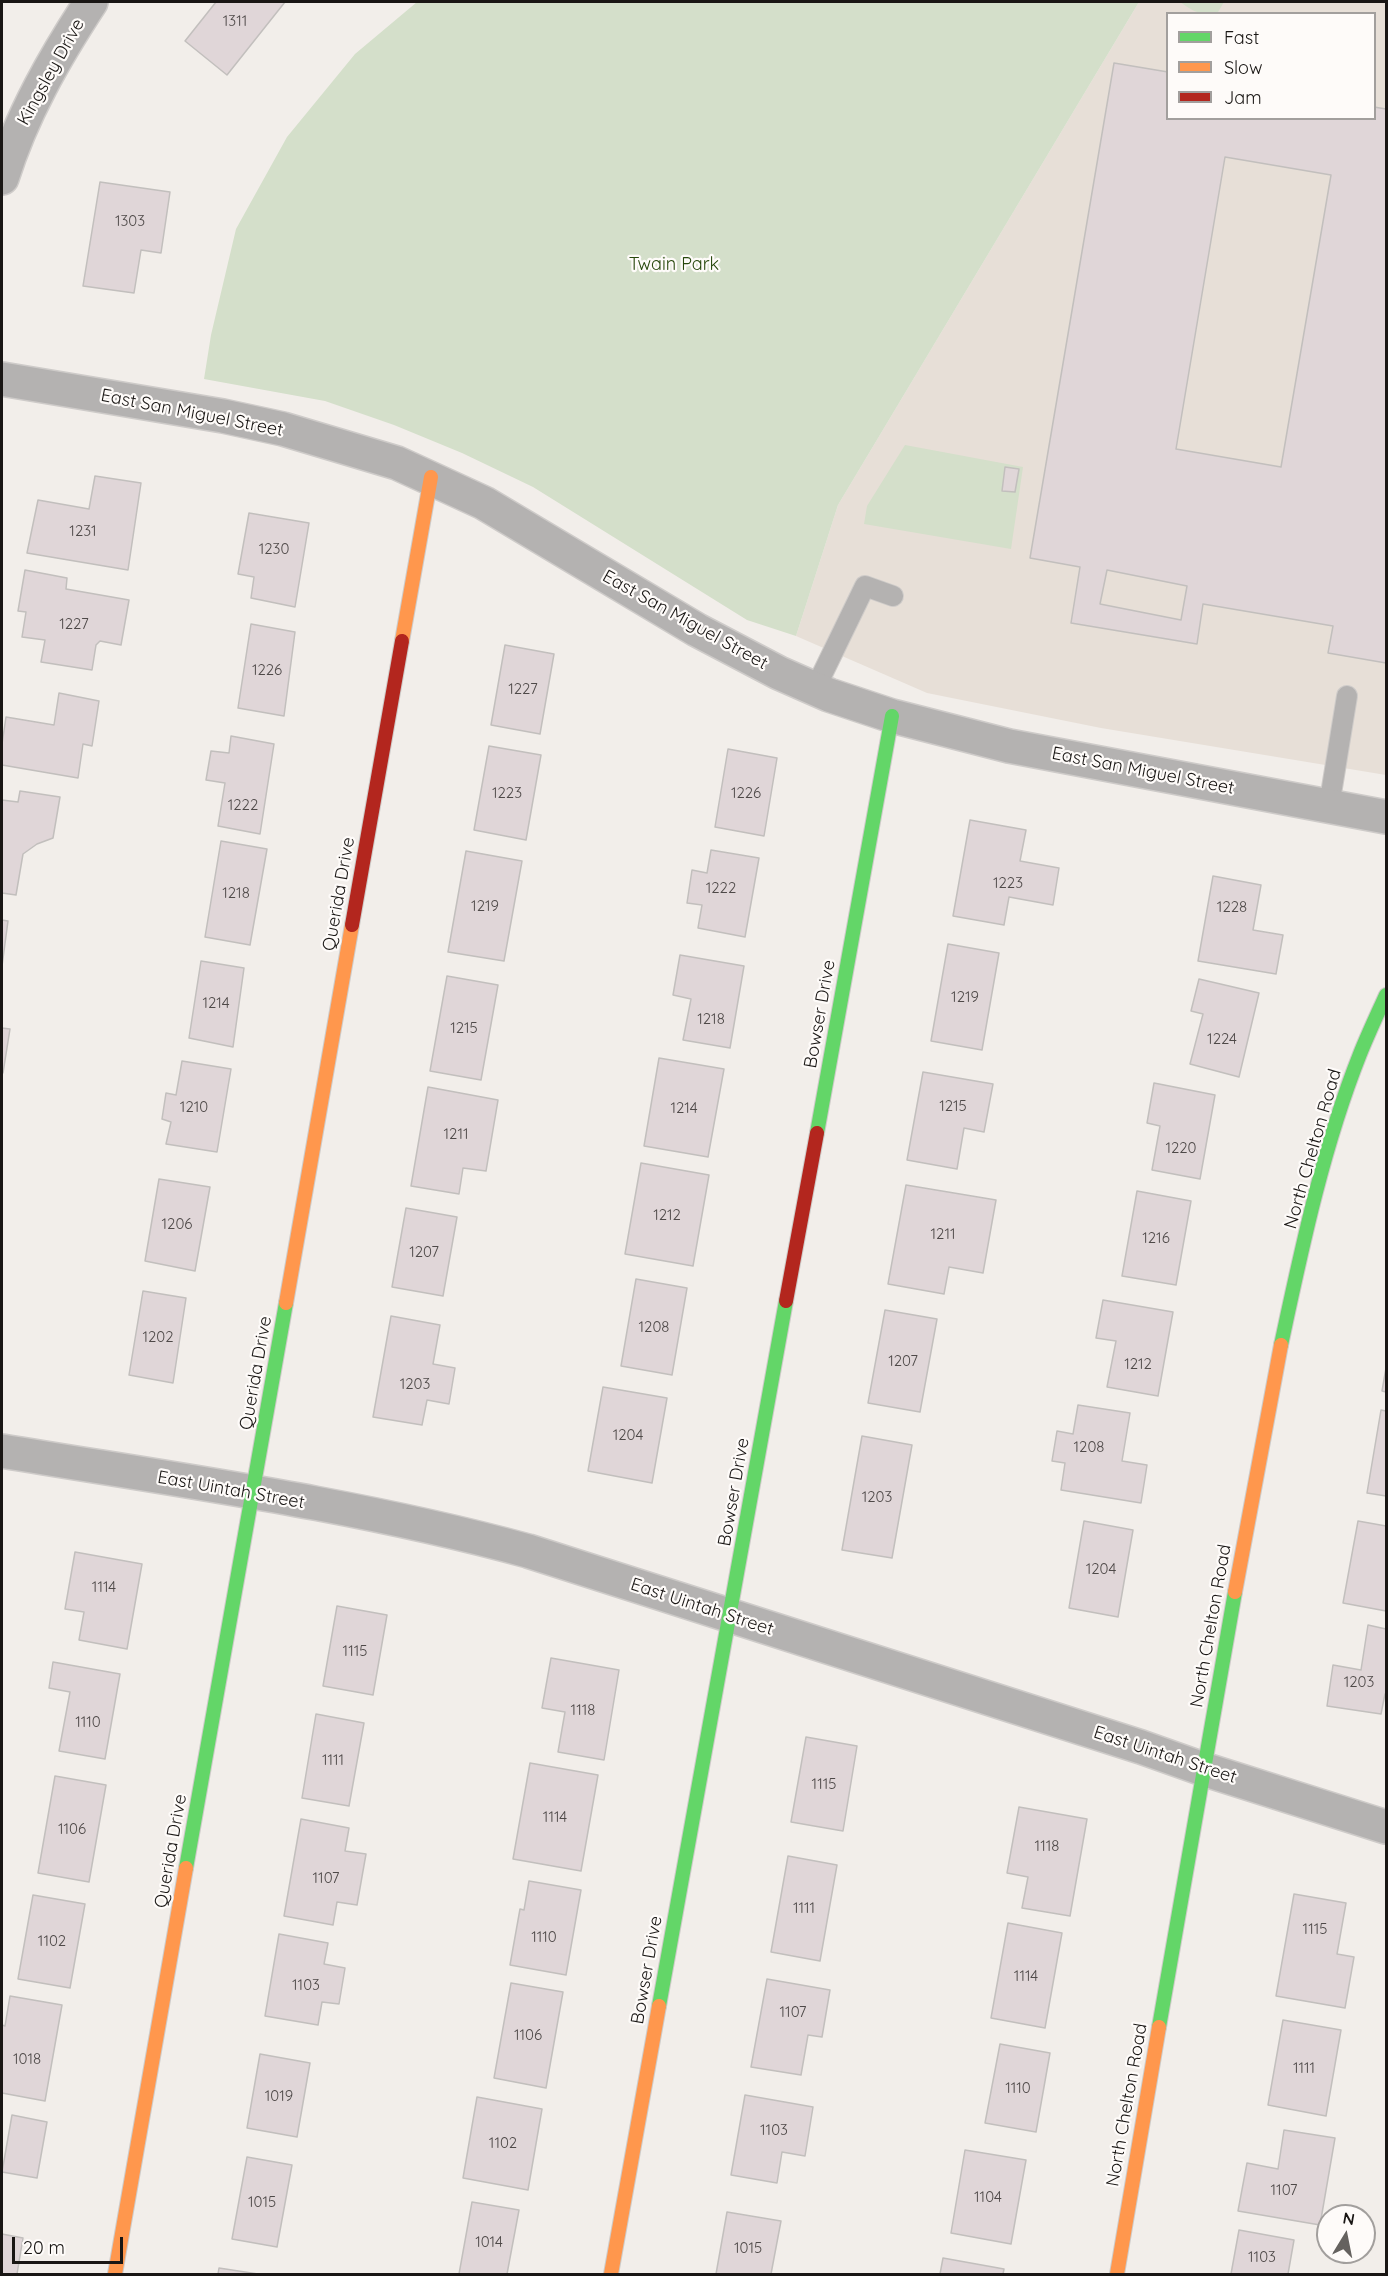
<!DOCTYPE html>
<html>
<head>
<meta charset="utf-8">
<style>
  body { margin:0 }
  #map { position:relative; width:1388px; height:2276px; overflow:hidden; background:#f2eeea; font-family:Quicksand,sans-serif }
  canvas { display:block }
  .frame { position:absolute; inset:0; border:3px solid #191614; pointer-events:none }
  .legend { position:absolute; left:1166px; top:12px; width:210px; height:108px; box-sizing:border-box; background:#fefbf9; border:2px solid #a29f9d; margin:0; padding:8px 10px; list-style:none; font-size:18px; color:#191614 }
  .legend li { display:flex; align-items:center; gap:12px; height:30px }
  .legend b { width:30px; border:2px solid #a29f9d }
  .north { position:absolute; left:1316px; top:2204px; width:60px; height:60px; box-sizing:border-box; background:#fefbf9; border:2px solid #a29f9d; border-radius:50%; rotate:10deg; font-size:16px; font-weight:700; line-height:24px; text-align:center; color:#191614 }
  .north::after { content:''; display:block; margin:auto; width:21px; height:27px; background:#65625f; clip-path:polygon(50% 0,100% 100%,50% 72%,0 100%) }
  .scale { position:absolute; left:12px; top:2237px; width:111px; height:27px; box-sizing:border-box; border:3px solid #191614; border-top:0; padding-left:8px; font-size:18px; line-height:21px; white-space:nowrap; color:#191614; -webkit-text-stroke:4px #fefbf9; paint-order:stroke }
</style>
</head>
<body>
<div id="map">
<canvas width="1388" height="2276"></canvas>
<div class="frame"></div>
<ul class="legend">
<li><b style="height:8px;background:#63d668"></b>Fast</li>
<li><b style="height:8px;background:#ff974d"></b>Slow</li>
<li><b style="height:8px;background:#b3261e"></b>Jam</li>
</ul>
<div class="north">N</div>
<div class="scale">20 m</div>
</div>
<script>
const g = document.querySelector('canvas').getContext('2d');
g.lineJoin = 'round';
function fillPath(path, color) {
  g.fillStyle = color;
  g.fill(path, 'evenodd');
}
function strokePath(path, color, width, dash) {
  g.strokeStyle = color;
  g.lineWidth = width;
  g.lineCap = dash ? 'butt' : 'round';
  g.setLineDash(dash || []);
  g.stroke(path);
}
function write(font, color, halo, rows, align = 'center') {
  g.font = font + ' Quicksand,sans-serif';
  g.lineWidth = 4.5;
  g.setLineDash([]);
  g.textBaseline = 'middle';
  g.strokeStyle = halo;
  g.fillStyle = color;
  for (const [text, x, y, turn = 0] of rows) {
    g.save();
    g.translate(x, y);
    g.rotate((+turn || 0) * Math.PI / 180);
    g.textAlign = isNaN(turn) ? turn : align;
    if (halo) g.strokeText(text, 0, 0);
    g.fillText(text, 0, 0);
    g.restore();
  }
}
fillPath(new Path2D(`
  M1139,2H1386V775L1101,728L927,693L796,636L838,505ZM1168,14H1374V118H1168Z`), '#e7dfd7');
fillPath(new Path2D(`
  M417,2H1139L838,505L796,636L747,620L533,487L462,453L394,425L325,401L204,379L211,335L236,229L287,137L355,54Z
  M1180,2H1224L1218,12C1199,15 1196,13 1180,2Z
  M905,445L1023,467L1011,549L864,524L867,506Z`), '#d4dfca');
const building = new Path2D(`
  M216,2H285L227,75L185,41Z
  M1114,63L1168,72V118H1374V107L1386,109V663L1328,653L1333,626L1203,604L1197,644L1071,623L1080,567L1030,558ZM1225,157L1331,175L1281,467L1176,449ZM1107,570L1187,586L1181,620L1100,604Z
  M100,182L170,192L161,253L141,250L134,293L83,286Z
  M1005,467L1019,469L1015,492L1002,491Z
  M95,476L141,483L128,570L27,553L38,500L89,509Z
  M249,513L309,523L295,607L251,598L254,577L238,574Z
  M25,570L67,578L66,589L129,600L121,645L100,641L96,645L92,670L41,662L45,640L22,637L26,612L18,611Z
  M251,624L295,632L284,716L238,708Z
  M505,645L554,654L540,734L491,725Z
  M59,693L99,701L92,746L83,744L78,778L2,765V744L6,717L54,725Z
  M231,736L274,744L260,834L218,826L225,783L206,780L211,751L229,753Z
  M489,746L541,755L526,840L474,830Z
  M728,749L777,758L764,836L715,827Z
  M20,791L60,797L53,838L37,844L23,854L16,895L2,893V800L18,802Z
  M970,820L1026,830L1020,861L1059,868L1053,905L1009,897L1004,925L953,916Z
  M221,841L267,849L250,945L205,937Z
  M711,850L759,858L745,937L698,928L702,905L687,903L692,870L707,873Z
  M466,851L522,861L504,961L448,952Z
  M1213,876L1261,885L1253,930L1283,935L1276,974L1198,961Z
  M2,920L8,921L2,966Z
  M948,944L999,953L982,1050L931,1041Z
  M680,955L744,966L730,1048L683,1040L691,999L673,995Z
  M201,961L244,968L233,1047L189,1038Z
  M447,976L498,985L481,1080L430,1071Z
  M1199,979L1259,993L1239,1077L1190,1064L1203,1014L1191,1011Z
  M2,1028L10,1029L3,1073H2Z
  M659,1058L724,1069L708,1157L644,1146Z
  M182,1061L231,1069L217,1152L166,1144L171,1122L162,1119L166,1093L176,1095Z
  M923,1072L993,1084L984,1132L964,1128L957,1169L907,1160Z
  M1154,1083L1215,1095L1200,1179L1152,1170L1160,1126L1147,1123Z
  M428,1087L498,1100L486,1171L463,1168L459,1194L411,1186Z
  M641,1163L709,1175L693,1266L625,1254Z
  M159,1179L210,1187L195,1271L145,1261Z
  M906,1185L996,1200L983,1273L949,1267L944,1294L888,1284Z
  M1137,1191L1191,1201L1176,1285L1122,1276Z
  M406,1208L457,1217L443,1296L392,1287Z
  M636,1279L687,1288L672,1375L621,1366Z
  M143,1291L186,1298L173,1383L129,1375Z
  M1103,1300L1173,1312L1158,1396L1107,1387L1116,1341L1096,1338Z
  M885,1310L937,1319L920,1412L868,1403Z
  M391,1316L440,1325L433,1364L455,1368L449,1404L427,1400L422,1425L373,1417Z
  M1386,1368V1392L1382,1391Z
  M603,1387L667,1398L652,1483L588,1471Z
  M1078,1405L1130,1413L1122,1461L1147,1465L1141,1503L1061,1490L1065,1463L1052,1461L1057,1431L1073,1434Z
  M1381,1410L1386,1411V1496L1367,1493Z
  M862,1436L912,1445L892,1558L842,1550Z
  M1084,1521L1133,1530L1118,1617L1069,1608Z
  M1358,1521L1386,1526V1611L1343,1603Z
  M75,1552L142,1564L127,1649L79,1640L84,1612L65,1609Z
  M337,1606L387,1615L373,1695L323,1686Z
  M1368,1625L1386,1629V1695L1385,1694L1381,1714L1327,1706L1333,1665L1361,1670Z
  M551,1658L619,1670L604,1760L558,1752L565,1712L542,1708Z
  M53,1662L120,1674L105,1759L59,1751L70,1692L49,1688Z
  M316,1714L364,1723L349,1806L302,1798Z
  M806,1737L857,1746L843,1831L791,1822Z
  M530,1763L598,1775L581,1871L513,1859Z
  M55,1776L106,1785L89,1882L38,1873Z
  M1019,1807L1087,1819L1070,1916L1022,1908L1028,1877L1007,1873Z
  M301,1819L349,1828L345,1851L366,1854L357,1905L337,1902L333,1925L284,1916Z
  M788,1856L837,1865L820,1961L771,1952Z
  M529,1881L581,1890L566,1975L510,1965L520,1909L524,1910Z
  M1294,1894L1346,1903L1337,1954L1354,1957L1345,2008L1276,1996Z
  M33,1895L85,1904L70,1988L18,1979Z
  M1008,1923L1062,1933L1045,2028L991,2018Z
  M279,1934L328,1943L324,1964L345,1968L339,2004L322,2002L318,2025L265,2016Z
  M767,1979L830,1990L822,2037L808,2035L801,2075L751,2067Z
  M511,1983L563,1992L546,2088L494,2078Z
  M10,1996L62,2005L45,2101L2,2093V2025L5,2026Z
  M1283,2020L1341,2030L1326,2116L1268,2105Z
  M1000,2044L1050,2053L1036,2132L985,2123Z
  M260,2054L310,2063L297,2137L247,2128Z
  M745,2095L813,2107L805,2156L782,2152L777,2183L731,2175Z
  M477,2097L542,2109L528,2190L463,2178Z
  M12,2115L47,2122L37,2178L2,2172Z
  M1284,2130L1335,2138L1320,2225L1238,2211L1247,2163L1278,2169Z
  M965,2150L1026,2160L1011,2244L951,2233Z
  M247,2157L292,2165L277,2247L232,2239Z
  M472,2202L519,2210L507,2274H459Z
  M727,2212L781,2221L771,2274H716Z
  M1239,2230L1294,2240L1288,2274H1231Z
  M2,2234L23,2238L17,2274H2Z
  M943,2258L1004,2269L1003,2274H940Z
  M219,2268L258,2274H218Z`);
fillPath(building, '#e0d6d8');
strokePath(building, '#c2bfbd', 1.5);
const lane = new Path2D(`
  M815,689L865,586L893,596
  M1329,806L1347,696`);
const street = new Path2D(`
  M2,178C22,114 55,57 91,2
  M2,379L223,416L283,429L397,463L484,503L697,630L779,673L829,695L892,716L1009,746L1386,817
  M2,1451C177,1480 356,1504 528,1551L1141,1747L1203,1769L1386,1827`);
const fast = new Path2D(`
  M817,1133L892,716
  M1281,1345C1302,1247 1323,1147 1360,1054C1368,1034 1377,1015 1386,995
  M186,1868L286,1303
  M659,2006L786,1301
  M1159,2027L1235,1592`);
const slow = new Path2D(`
  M402,641L431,477
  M286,1303L352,925
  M1235,1592L1281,1345
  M115,2274L186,1868
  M611,2274L659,2006
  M1117,2274L1159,2027`);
const jam = new Path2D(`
  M352,925L402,641
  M786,1301L817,1133`);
strokePath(lane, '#cecbc9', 22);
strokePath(street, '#cecbc9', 36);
strokePath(fast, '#cecbc9', 16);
strokePath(slow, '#cecbc9', 16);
strokePath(jam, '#cecbc9', 16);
strokePath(lane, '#b4b2b1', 20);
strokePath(street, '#b4b2b1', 33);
strokePath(fast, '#63d668', 14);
strokePath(slow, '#ff974d', 14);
strokePath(jam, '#b3261e', 14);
write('15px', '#4e4948', null, [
  ["1311",235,21],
  ["1303",130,221],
  ["1231",83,531],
  ["1230",274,549],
  ["1227",74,624],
  ["1226",267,670],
  ["1227",523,689],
  ["1223",507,793],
  ["1226",746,793],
  ["1222",243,805],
  ["1223",1008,883],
  ["1222",721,888],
  ["1218",236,893],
  ["1219",485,906],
  ["1228",1232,907],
  ["1219",965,997],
  ["1214",216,1003],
  ["1218",711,1019],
  ["1215",464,1028],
  ["1224",1222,1039],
  ["1215",953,1106],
  ["1210",194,1107],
  ["1214",684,1108],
  ["1211",456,1134],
  ["1220",1181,1148],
  ["1212",667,1215],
  ["1206",177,1224],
  ["1211",943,1234],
  ["1216",1156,1238],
  ["1207",424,1252],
  ["1208",654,1327],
  ["1202",158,1337],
  ["1207",903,1361],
  ["1212",1138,1364],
  ["1203",415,1384],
  ["1204",628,1435],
  ["1208",1089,1447],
  ["1203",877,1497],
  ["1204",1101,1569],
  ["1114",104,1587],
  ["1115",355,1651],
  ["1203",1359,1682],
  ["1118",583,1710],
  ["1110",88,1722],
  ["1111",333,1760],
  ["1115",824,1784],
  ["1114",555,1817],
  ["1106",72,1829],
  ["1118",1047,1846],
  ["1107",326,1878],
  ["1111",804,1908],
  ["1115",1315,1929],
  ["1110",544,1937],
  ["1102",52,1941],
  ["1114",1026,1976],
  ["1103",306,1985],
  ["1107",793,2012],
  ["1106",528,2035],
  ["1018",27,2059],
  ["1111",1304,2068],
  ["1110",1018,2088],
  ["1019",279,2096],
  ["1103",774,2130],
  ["1102",503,2143],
  ["1107",1284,2190],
  ["1104",988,2197],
  ["1015",262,2202],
  ["1014",489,2242],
  ["1015",748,2248],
  ["1103",1262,2257]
]);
write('18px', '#191614', '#fefbf9', [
  ["Kingsley Drive",51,72,-61],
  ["East San Miguel Street",192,413,11],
  ["East San Miguel Street",685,620,29],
  ["East San Miguel Street",1143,771,11],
  ["Querida Drive",339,894,-80],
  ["Bowser Drive",820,1014,-80],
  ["North Chelton Road",1313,1149,-74],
  ["Querida Drive",256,1373,-80],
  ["East Uintah Street",231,1490,10],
  ["Bowser Drive",734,1492,-80],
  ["East Uintah Street",702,1607,18],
  ["North Chelton Road",1211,1626,-80],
  ["East Uintah Street",1165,1755,18],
  ["Querida Drive",171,1851,-80],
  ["Bowser Drive",647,1970,-80],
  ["North Chelton Road",1127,2105,-80]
]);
write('18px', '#27480c', '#fefbf9', [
  ["Twain Park",674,265]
]);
</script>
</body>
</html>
